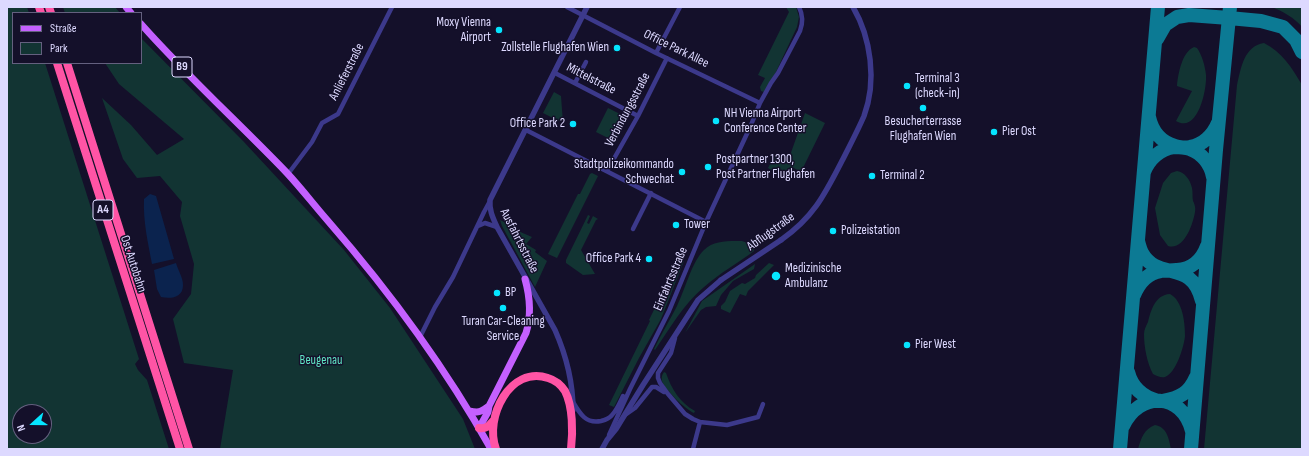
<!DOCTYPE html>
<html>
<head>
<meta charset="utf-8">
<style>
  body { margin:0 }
  #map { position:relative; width:1309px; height:456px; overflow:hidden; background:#14102a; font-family:"Sofia Sans Condensed",sans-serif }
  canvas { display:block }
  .frame { position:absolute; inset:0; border:8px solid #ddd9ff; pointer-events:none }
  .legend { position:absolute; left:12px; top:12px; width:130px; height:52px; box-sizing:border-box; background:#14102a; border:1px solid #64607f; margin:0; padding:5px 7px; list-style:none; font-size:12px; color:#ddd9ff }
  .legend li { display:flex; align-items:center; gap:8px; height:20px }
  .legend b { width:20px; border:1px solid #64607f }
  .north { position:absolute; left:12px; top:404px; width:40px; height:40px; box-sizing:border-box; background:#14102a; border:1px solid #64607f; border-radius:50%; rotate:249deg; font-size:11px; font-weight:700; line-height:16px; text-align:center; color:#ddd9ff }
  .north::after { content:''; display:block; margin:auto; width:14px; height:18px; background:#05e5ff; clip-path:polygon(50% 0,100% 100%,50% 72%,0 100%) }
</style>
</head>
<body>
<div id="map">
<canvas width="1309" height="456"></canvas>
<div class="frame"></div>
<ul class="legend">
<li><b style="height:5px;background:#c460ff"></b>Straße</li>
<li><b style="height:11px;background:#123433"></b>Park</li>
</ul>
<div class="north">N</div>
</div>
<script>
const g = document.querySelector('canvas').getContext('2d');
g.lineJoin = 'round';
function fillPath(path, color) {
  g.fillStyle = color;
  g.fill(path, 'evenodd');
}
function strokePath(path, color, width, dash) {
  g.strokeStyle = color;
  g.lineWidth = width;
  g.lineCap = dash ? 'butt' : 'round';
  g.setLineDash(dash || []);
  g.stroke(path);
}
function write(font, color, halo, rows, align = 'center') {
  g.font = font + ' "Sofia Sans Condensed",sans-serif';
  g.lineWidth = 3;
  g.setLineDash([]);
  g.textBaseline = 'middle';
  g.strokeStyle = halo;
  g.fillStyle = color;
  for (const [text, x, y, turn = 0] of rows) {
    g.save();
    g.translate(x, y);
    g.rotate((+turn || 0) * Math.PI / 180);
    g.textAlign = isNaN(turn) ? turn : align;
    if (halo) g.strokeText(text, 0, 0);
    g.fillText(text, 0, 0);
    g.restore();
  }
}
fillPath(new Path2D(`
  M7,7H27L29,13H13V63H45L139,359L135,364L138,370L147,380L169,449H7ZM20,412H44V436H20Z
  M63,7H115L120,13H65Z
  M786,7H796L799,17L797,27L775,74L764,92L761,91L760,87L765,78L758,75L789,12Z
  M1272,7H1302V27C1295,18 1282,11 1272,7Z
  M141,38L244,142L344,250L390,308L463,419L475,449H220L233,370L184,363L173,319L191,294L194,264L180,216L182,202L160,176L137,178L123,159L102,98L131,125L157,155L184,139L119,84L105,63H141Z
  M1264,43C1282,52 1292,68 1302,85V449H1204L1237,85C1241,68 1244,46 1264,43Z
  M1194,47L1197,48C1202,55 1205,66 1206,75C1207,89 1198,134 1176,121L1192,91L1177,86C1178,74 1182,52 1194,47Z
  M554,92L561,96L563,123L543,113Z
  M608,108L628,118L616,142L596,132Z
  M805,113L825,123L801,172L792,167L788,168L784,177L768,168L774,156L788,161Z
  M1177,171C1185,172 1190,180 1192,188C1193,192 1192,197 1193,201C1194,203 1196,207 1195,212C1193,224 1184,251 1168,246L1160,235L1155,208L1163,183L1171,173Z
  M592,173L598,176L557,258L548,254L578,194H580L590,174Z
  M588,215L590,216L587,223L589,224L593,216L598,219L596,220L581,250L595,274L583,275L566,263V260Z
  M500,220L518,229V231L532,237L526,244L536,250L535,252L547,261L535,287L502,226Z
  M742,241L753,245L754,251C738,263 720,273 704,287C683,305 670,328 655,350L654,349C661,334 670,320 677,306C685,290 692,261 704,250C714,240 729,241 742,241Z
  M679,259L684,261L661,319L639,358L614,407L609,405L650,321L649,320Z
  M769,263L774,265L748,291L746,296L740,294L730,313L721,309V306L725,302L730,291L742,283L745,284L755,278L756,275Z
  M755,264L754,269L733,281L721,295L716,306L706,307L701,310L685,333L702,301Z
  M1170,294C1183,301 1185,323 1185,336C1184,347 1176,373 1165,377C1161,378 1157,376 1153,374C1147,363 1144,347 1144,334C1144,330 1146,326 1148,322C1151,310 1155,295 1170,294Z
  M664,372L666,373C671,388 680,403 695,411L694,413C686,410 664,389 662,381C661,377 662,375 664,372Z
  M1155,425C1167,427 1169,439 1171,449H1138C1141,438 1144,429 1155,425Z`), '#123433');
fillPath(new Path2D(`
  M150,194L156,196L174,259L152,264C148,243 143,221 144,199Z
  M176,263C178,270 183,278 183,285C183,298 171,299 161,297L157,289L154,270Z`), '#0b234e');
strokePath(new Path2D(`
  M1157,39L1165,25L1177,17L1189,15L1229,18L1261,21L1283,27L1296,40L1302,52
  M1149,117C1152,131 1161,142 1175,146C1180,148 1185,147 1190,149C1202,153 1211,165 1213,177
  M1144,172C1149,159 1160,149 1174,147C1179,147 1185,148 1190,147C1203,145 1213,135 1218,123
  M1138,241C1139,245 1140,249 1142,253C1158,282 1192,258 1202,301
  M1134,295C1139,283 1147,273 1161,271C1166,270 1171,271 1177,270C1191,269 1202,260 1207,246
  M1128,372C1132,388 1143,397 1158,401
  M1163,401C1180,398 1189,393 1196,377
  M1123,426C1139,391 1182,392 1192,431
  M1120,449L1158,7
  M1191,449L1216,150L1230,7`), '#0c7a94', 14);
strokePath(new Path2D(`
  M567,7L656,53L760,103
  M656,53L680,7
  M555,73L638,116
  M575,83L586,62
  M526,130L706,222
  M607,171L638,116L667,58
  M288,174L312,142L322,123L338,114L392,7
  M478,226L485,223L497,227
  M633,229L651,193
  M420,337L435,307L453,277L484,212L490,201
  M675,338L671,353L658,373V378L660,383L668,394L685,414L693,419L700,422L727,425L758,417L763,404
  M573,402C580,414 586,424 601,421C605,420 610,418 612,415C617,410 620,402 623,396
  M625,415L635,408L652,387H656L664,392
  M609,435L630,389L669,311L706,222L751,125L760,103L771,83L778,73L800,31C803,23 803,15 799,7
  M693,449L700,422`), '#3c398b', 4.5);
strokePath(new Path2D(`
  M781,240C814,217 825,194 843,159C850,145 858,130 864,116C877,81 871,38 853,7
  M573,410C573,382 566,355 555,330L497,227C493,218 489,210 490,200L587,7
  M602,449L607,440L616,429L643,385L698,300L721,280`), '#3c398b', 5.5);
strokePath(new Path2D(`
  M126,7L131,13
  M141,24C187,76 239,123 287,173C301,188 314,205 328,221C390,292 445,367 491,449
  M469,411C480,413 480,412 489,406
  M479,428L488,412L489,406L526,333C532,314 530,297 525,279`), '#c460ff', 7);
strokePath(new Path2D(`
  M39,7L41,13
  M49,7L51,13
  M57,63L180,449
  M67,63L189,449
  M479,428C486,429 489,426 493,421
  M496,449C484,418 510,365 548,378C555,380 561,385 565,391C573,407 573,432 571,449`), '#ff54a5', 8);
strokePath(new Path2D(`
  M721,280L781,240`), '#3c398b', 5.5);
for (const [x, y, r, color] of [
  [499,30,4,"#05e5ff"],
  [617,48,4,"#05e5ff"],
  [907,86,4,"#05e5ff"],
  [923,108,4,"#05e5ff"],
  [716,121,4,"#05e5ff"],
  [573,124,4,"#05e5ff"],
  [994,132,4,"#05e5ff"],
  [708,167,4,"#05e5ff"],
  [682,172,4,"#05e5ff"],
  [872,176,4,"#05e5ff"],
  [676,225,4,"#05e5ff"],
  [833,231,4,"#05e5ff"],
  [649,259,4,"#05e5ff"],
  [776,276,5,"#05e5ff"],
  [497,293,4,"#05e5ff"],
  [503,308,4,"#05e5ff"],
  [907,345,4,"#05e5ff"]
]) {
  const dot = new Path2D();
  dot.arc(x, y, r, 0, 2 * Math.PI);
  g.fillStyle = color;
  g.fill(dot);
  strokePath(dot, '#14102a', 1.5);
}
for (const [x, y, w] of [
  [182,67,20],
  [103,210,20]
]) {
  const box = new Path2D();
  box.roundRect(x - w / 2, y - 10, w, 20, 3);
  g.fillStyle = '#14102a';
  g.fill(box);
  strokePath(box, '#ddd9ff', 1);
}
write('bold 12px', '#ddd9ff', null, [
  ["B9",182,67],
  ["A4",103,210]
]);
write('13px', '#ddd9ff', '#14102a', [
  ["Moxy Vienna",491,23,"right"],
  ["Airport",491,38,"right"],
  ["Zollstelle Flughafen Wien",609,48,"right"],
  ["Terminal 3",915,79],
  ["(check-in)",915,94],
  ["NH Vienna Airport",724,114],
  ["Conference Center",724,129],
  ["Besucherterrasse",923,122,"center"],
  ["Flughafen Wien",923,137,"center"],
  ["Office Park 2",565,124,"right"],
  ["Pier Ost",1002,132],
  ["Postpartner 1300,",716,160],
  ["Post Partner Flughafen",716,175],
  ["Stadtpolizeikommando",674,165,"right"],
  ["Schwechat",674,180,"right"],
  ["Terminal 2",880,176],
  ["Tower",684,225],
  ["Polizeistation",841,231],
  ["Office Park 4",641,259,"right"],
  ["Medizinische",785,269],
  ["Ambulanz",785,284],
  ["BP",505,293],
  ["Turan Car-Cleaning",503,322,"center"],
  ["Service",503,337,"center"],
  ["Pier West",915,345]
], 'left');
write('13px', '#ddd9ff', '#14102a', [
  ["Office Park Allee",676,49,26],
  ["Anlieferstraße",347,72,-63],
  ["Mittelstraße",591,79,27],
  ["Verbindungsstraße",628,110,-62],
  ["Abflugstraße",771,232,-36],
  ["Ausfahrtsstraße",519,241,63],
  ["Ost Autobahn",133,264,72],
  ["Einfahrtsstraße",671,279,-67]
]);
write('13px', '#5fe5c4', '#14102a', [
  ["Beugenau",321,361]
]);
</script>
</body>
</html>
